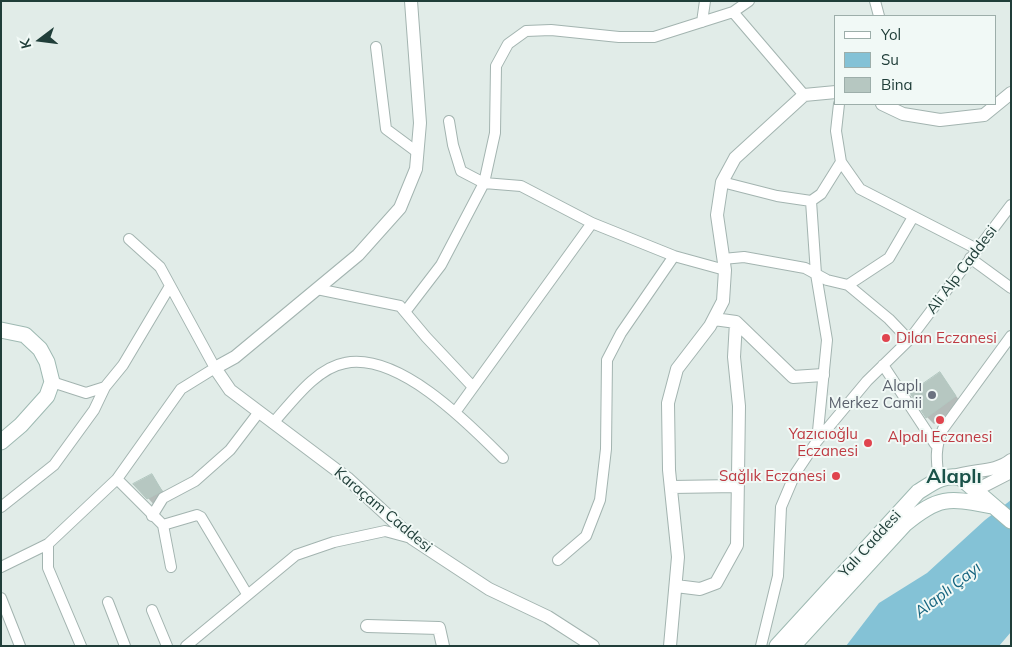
<!DOCTYPE html>
<html>
<head>
<meta charset="utf-8">
<style>
  body { margin:0 }
  #map { position:relative; width:1012px; height:647px; overflow:hidden; background:#e1ece8; font-family:Mulish,sans-serif }
  canvas { display:block }
  .frame { position:absolute; inset:0; border:2px solid #203e39; pointer-events:none }
  .legend { position:absolute; left:834px; top:15px; width:162px; height:90px; box-sizing:border-box; background:#f1f9f6; border:1px solid #9daeaa; margin:0; padding:6px 9px; list-style:none; font-size:15px; color:#203e39 }
  .legend li { display:flex; align-items:center; gap:10px; height:25px }
  .legend b { width:25px; border:1px solid #9daeaa }
  .north { position:absolute; left:15px; top:15px; width:50px; height:50px; -webkit-text-stroke:4px #f1f9f6; paint-order:stroke; rotate:255deg; font-size:14px; font-weight:700; line-height:20px; text-align:center; color:#203e39 }
  .north::after { content:''; display:block; margin:auto; width:18px; height:22px; background:#203e39; clip-path:polygon(50% 0,100% 100%,50% 72%,0 100%) }
</style>
</head>
<body>
<div id="map">
<canvas width="1012" height="647"></canvas>
<div class="frame"></div>
<ul class="legend">
<li><b style="height:6px;background:#fff"></b>Yol</li>
<li><b style="height:14px;background:#84c2d6"></b>Su</li>
<li><b style="height:14px;background:#b6c7c1"></b>Bina</li>
</ul>
<div class="north">K</div>
</div>
<script>
const g = document.querySelector('canvas').getContext('2d');
g.lineJoin = 'round';
function fillPath(path, color) {
  g.fillStyle = color;
  g.fill(path, 'evenodd');
}
function strokePath(path, color, width, dash) {
  g.strokeStyle = color;
  g.lineWidth = width;
  g.lineCap = dash ? 'butt' : 'round';
  g.setLineDash(dash || []);
  g.stroke(path);
}
function write(font, color, halo, rows, align = 'center') {
  g.font = font + ' Mulish,sans-serif';
  g.lineWidth = 4;
  g.setLineDash([]);
  g.textBaseline = 'middle';
  g.strokeStyle = halo;
  g.fillStyle = color;
  for (const [text, x, y, turn = 0] of rows) {
    g.save();
    g.translate(x, y);
    g.rotate((+turn || 0) * Math.PI / 180);
    g.textAlign = isNaN(turn) ? turn : align;
    if (halo) g.strokeText(text, 0, 0);
    g.fillText(text, 0, 0);
    g.restore();
  }
}
fillPath(new Path2D(`
  M1011,500V632L999,646H846L879,603L927,573L985,520Z`), '#84c2d6');
fillPath(new Path2D(`
  M940,374L962,404L934,424L927,417Z
  M151,475L168,498L155,506L148,498Z`), '#0003');
const building = new Path2D(`
  M940,372L956,396L926,418L910,393Z
  M152,474L162,491L147,499L133,484Z`);
fillPath(building, '#b6c7c1');
strokePath(building, '#b2c7c0', 1);
const minor = new Path2D(`
  M875,1L879,16
  M733,12L804,95
  M702,22L705,1
  M376,47L386,129L417,152
  M839,104L836,131L841,162L860,189L977,249
  M449,121L453,145L461,171L484,183L521,186L592,223L674,256L725,270
  M722,182L777,196L811,201L821,194L841,162
  M811,201L816,274L827,340L817,441
  M970,258L1011,288
  M723,259L744,257L805,268L827,280L848,285L889,319L909,340
  M848,285L889,258L913,217
  M317,289L400,306L426,337L473,387
  M405,312L441,265L484,183L495,133L496,66L508,44L526,31L551,30L619,37H654L733,12L749,1
  M883,365L935,444L938,441
  M52,382L86,393L105,387L123,365L170,286
  M456,411L592,223
  M273,423C292,402 316,368 345,363C399,352 469,424 503,458
  M117,479L163,525L171,567
  M939,479C936,460 935,447 943,429L1011,336
  M1,507L54,465L94,410L105,387
  M152,516L163,498L195,481L230,450L259,412
  M163,525L197,515L201,517L247,594
  M558,560L586,536L600,500L606,449L607,360L621,333L674,256
  M1,567L48,544
  M1,598L20,646
  M108,602L125,646
  M152,610L167,646
  M81,646L48,568V544L117,479L181,389L215,368L160,267L129,239
  M186,646L296,555L334,542L385,531L411,538
  M761,646L778,576L781,507L795,474L817,441L867,381L909,340L1011,205`);
const tertiary = new Path2D(`
  M411,1L420,123L416,169L400,208L358,255L235,357L215,368L230,390L347,478L413,539L489,589L548,617L593,646
  M882,104L903,114L940,120L984,115L1011,93
  M714,319L736,322L793,377L823,375
  M954,476C973,469 995,473 1011,460
  M671,487L738,486
  M976,490L1011,472
  M676,586L700,589L716,583L737,545L739,406L734,357L736,322
  M367,626L439,628L443,646
  M670,646L678,557L669,470L668,403L677,369L710,326L723,301L725,270L717,215L722,182L735,158L804,95L836,92`);
const secondary = new Path2D(`
  M1,330L25,335L40,349L47,362L52,382L47,396L21,425L1,442
  M777,646L918,492C931,484 945,473 961,478L1011,521
  M793,646L905,524C940,495 949,498 992,506`);
strokePath(minor, '#a3b4b0', 12);
strokePath(tertiary, '#a3b4b0', 14);
strokePath(secondary, '#9eb9b2', 17);
strokePath(minor, '#fff', 10);
strokePath(tertiary, '#fff', 12);
strokePath(secondary, '#fff', 15);
for (const [x, y, r, color] of [
  [886,338,5,"#e0444e"],
  [932,395,5,"#6b7280"],
  [940,420,5,"#e0444e"],
  [868,443,5,"#e0444e"],
  [836,476,5,"#e0444e"]
]) {
  const dot = new Path2D();
  dot.arc(x, y, r, 0, 2 * Math.PI);
  g.fillStyle = color;
  g.fill(dot);
  strokePath(dot, '#f1f9f6', 2);
}
write('15px', '#203e39', '#f1f9f6', [
  ["Ali Alp Caddesi",962,270,-53],
  ["Karaçam Caddesi",383,510,40],
  ["Yalı Caddesi",870,544,-48]
]);
write('15px', '#be3a42', '#f1f9f6', [
  ["Dilan Eczanesi",896,338,"left"],
  ["Yazıcıoğlu",858,434],
  ["Eczanesi",858,451],
  ["Alpalı Eczanesi",940,437,"center"],
  ["Sağlık Eczanesi",826,476]
], 'right');
write('15px', '#5b616d', '#f1f9f6', [
  ["Alaplı",922,386],
  ["Merkez Camii",922,403]
], 'right');
write('italic 16px', '#15647f', '#f1f9f6', [
  ["Alaplı Çayı",948,590,-38]
]);
write('bold 20px', '#1a5249', '#f1f9f6', [
  ["Alaplı",954,477]
]);
</script>
</body>
</html>
